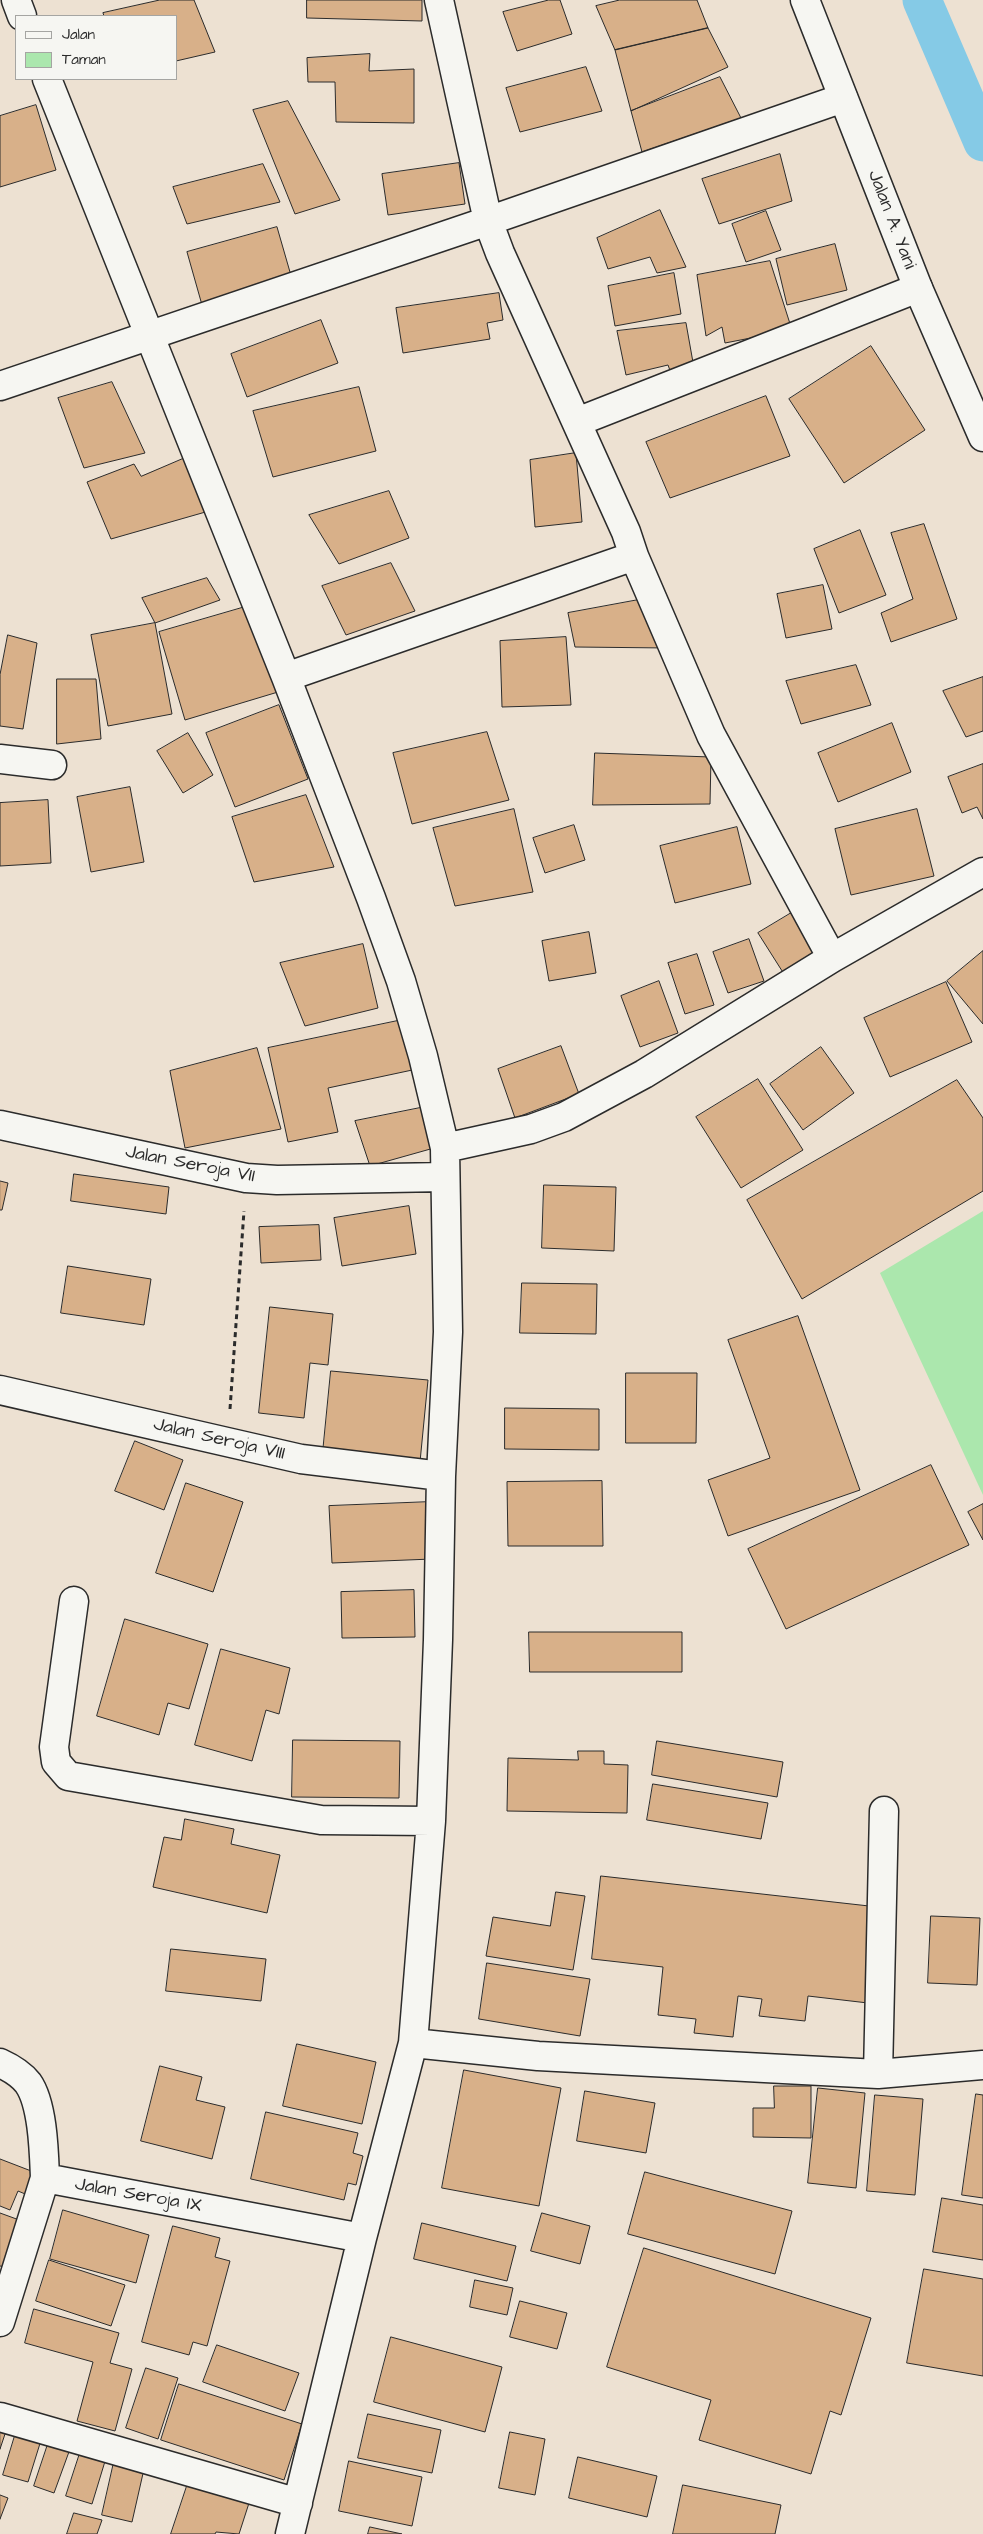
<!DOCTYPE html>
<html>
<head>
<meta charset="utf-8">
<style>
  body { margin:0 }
  #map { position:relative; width:983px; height:2534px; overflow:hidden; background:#ede1d2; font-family:"Architects Daughter",sans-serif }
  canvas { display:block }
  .legend { position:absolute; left:15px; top:15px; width:162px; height:65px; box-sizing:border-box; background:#f6f6f2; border:1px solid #a5a5a2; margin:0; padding:6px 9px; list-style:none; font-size:15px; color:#2b2b2b }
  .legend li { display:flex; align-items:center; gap:10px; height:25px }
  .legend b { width:25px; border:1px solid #a5a5a2 }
</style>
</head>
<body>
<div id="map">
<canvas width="983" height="2534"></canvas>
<ul class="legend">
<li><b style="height:6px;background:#f6f6f2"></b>Jalan</li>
<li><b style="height:14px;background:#abe7ad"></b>Taman</li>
</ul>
</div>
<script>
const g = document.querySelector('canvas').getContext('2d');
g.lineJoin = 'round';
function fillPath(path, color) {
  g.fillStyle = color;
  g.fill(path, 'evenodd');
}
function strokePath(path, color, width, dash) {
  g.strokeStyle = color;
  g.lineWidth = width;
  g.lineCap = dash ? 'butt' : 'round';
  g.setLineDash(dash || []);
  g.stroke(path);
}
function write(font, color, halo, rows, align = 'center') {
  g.font = font + ' "Architects Daughter",sans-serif';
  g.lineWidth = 5;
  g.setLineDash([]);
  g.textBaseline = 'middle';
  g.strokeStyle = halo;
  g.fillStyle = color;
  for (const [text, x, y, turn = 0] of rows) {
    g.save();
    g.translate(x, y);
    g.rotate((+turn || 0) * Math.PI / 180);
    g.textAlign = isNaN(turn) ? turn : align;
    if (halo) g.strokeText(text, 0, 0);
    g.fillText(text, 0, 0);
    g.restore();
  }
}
fillPath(new Path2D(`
  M983,1211V1495L880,1273Z`), '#abe7ad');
strokePath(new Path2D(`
  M922,0L983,142`), '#85cae6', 39);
const building = new Path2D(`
  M160,0H194L215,52L176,61V16H104L103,13Z
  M307,0H422V21L307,18Z
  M549,0H560L572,34L517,51L503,12Z
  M620,0H697L708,28L615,50L596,6Z
  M708,28L728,67L631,111L615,50Z
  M370,54L369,71L414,69V123L336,122L335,82H308L307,58Z
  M586,67L602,111L520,132L506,88Z
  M720,77L741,118L642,152L631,111Z
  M288,101L340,200L295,214L253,110Z
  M36,105L56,170L0,187V116Z
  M780,154L792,201L719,224L702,179Z
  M459,163L465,204L388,215L382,174Z
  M263,164L280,202L187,224L173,187Z
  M660,210L686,267L657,273L650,257L608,269L597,238Z
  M766,211L781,250L746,262L732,224Z
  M277,227L292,279L202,305L187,252Z
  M835,244L847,290L787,305L776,259Z
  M770,261L792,330L725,343L722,327L706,336L697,275Z
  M674,273L681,314L615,326L608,286Z
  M499,293L503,320L487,323L490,339L403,353L396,308Z
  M321,320L338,363L247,397L231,354Z
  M686,323L694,368L672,376L668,365L626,375L617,331Z
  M871,346L925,430L844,483L789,399Z
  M112,382L145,453L84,468L58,398Z
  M359,387L376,451L273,477L253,411Z
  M766,396L790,456L670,498L646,442Z
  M576,453L582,522L535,527L530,460Z
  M185,458L209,511L111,539L87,482L134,464L141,476Z
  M389,491L409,538L339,564L309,515Z
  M924,524L957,619L891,642L881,613L913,599L891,533Z
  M860,530L886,595L839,613L814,549Z
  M391,563L415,611L346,635L322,586Z
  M207,578L220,600L155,623L142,598Z
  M823,585L832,629L786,638L777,594Z
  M660,596L668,648L575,647L568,613Z
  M252,605L278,692L185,720L159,632Z
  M155,623L172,714L108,726L91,635Z
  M8,635L37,643L23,729L0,726V675Z
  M566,637L571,705L502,707L500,641Z
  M856,665L871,705L801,724L786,681Z
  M983,677V731L966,737L943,691Z
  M57,679H96L101,739L57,744Z
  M279,705L308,779L235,807L206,733Z
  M892,723L911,772L838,802L818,753Z
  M487,732L509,800L412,824L393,753Z
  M188,733L213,775L183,793L157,751Z
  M595,753L711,757L710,804L593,805Z
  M983,764V819L977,807L962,813L948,777Z
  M130,787L144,862L91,872L77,797Z
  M306,795L334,867L254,882L232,817Z
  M48,800L51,863L0,866V803Z
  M514,809L533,892L455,906L433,828Z
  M917,809L934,876L851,895L835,829Z
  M574,825L585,860L545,873L533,838Z
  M737,827L751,884L675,903L660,846Z
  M798,909L824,950L784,974L758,933Z
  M589,932L596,973L549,981L542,941Z
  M749,939L764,981L728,993L713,952Z
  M363,944L378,1008L305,1026L280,963Z
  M983,951V1024L947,981Z
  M697,954L714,1005L685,1014L668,963Z
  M659,981L678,1033L640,1047L621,996Z
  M946,982L972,1042L890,1077L864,1018Z
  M407,1019L417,1069L328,1088L338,1132L288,1142L268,1048Z
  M561,1046L579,1094L515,1118L498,1069Z
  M821,1047L854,1093L803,1130L770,1084Z
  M257,1048L281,1129L185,1148L170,1071Z
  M758,1079L803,1150L741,1188L696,1117Z
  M957,1080L983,1118V1191L802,1299L747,1200Z
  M430,1106L434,1148L370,1166L355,1121Z
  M74,1174L169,1187L166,1214L71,1201Z
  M0,1181L8,1183L2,1210H0Z
  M544,1185L616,1187L614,1251L542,1248Z
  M409,1206L416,1254L342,1266L334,1218Z
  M319,1225L321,1260L261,1263L259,1227Z
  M68,1266L151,1279L144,1325L61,1313Z
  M522,1283L597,1284L596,1334L520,1333Z
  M270,1307L333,1314L328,1365L310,1363L304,1418L259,1413Z
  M798,1316L860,1490L728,1536L708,1480L770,1458L728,1340Z
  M331,1371L428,1380L420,1462L323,1452Z
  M626,1373H697L696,1443H626Z
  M505,1408L599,1409V1450L505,1449Z
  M135,1441L183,1460L164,1510L115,1491Z
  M931,1465L969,1545L786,1629L748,1549Z
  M602,1481L603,1546H508L507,1482Z
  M186,1483L243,1502L213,1592L156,1573Z
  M430,1502L432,1559L332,1563L329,1506Z
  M983,1504V1540L968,1512Z
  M414,1590L415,1637L342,1638L341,1592Z
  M125,1619L208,1644L189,1709L168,1703L159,1735L97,1716Z
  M529,1632H682V1672H530Z
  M221,1649L290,1668L279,1714L266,1710L252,1761L195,1745Z
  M293,1740L400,1741L399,1798L292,1797Z
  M657,1741L783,1762L777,1797L652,1775Z
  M578,1751H604V1764L628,1765L627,1813L507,1811L508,1758L578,1760Z
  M653,1784L768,1803L761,1839L647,1820Z
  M185,1819L234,1829L231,1844L280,1855L267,1913L153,1887L164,1837L181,1840Z
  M601,1876L878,1907L868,2003L808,1996L805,2021L759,2016L762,1999L738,1996L733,2037L694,2033L696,2019L658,2015L663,1967L592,1959Z
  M556,1892L585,1896L573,1970L486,1956L493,1917L550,1926Z
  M931,1916L980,1918L977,1985L928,1983Z
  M171,1949L266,1959L261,2001L166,1991Z
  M487,1963L590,1979L580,2036L479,2019Z
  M297,2044L376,2062L362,2124L283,2106Z
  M160,2066L202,2077L196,2100L225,2107L212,2159L141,2141Z
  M464,2070L561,2088L539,2206L442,2188Z
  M774,2086H811V2138L753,2137V2108H774Z
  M818,2088L865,2093L856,2188L808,2183Z
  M585,2091L655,2103L646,2153L577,2141Z
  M976,2094L983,2095V2198L962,2195Z
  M875,2095L923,2099L915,2195L867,2191Z
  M266,2112L358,2133L353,2153L363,2156L356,2185L348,2183L344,2200L251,2179Z
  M0,2159L39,2174L30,2196L18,2191L10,2210L0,2206Z
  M645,2172L792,2211L775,2274L628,2234Z
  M942,2198L983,2205V2260L933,2252Z
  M63,2210L149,2235L136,2283L50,2259Z
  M0,2213L22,2221L5,2267L0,2266Z
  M542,2213L590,2226L580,2264L531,2251Z
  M422,2223L516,2246L507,2281L414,2259Z
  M173,2226L220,2238L215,2257L230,2261L207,2346L193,2342L189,2355L142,2342Z
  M644,2248L871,2318L841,2415L830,2411L811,2474L699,2440L711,2400L607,2367Z
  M49,2260L125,2285L111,2326L36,2301Z
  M924,2269L983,2279V2376L907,2363Z
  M475,2280L513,2288L507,2315L470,2307Z
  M520,2301L567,2313L557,2349L510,2337Z
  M34,2309L119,2333L110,2363L132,2369L115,2431L77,2421L93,2362L25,2343Z
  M391,2337L502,2367L485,2432L374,2402Z
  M217,2345L299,2373L285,2411L203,2382Z
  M146,2368L178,2378L158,2439L126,2428Z
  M179,2384L302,2424L284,2480L161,2440Z
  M368,2414L441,2430L432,2473L358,2458Z
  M0,2426L7,2428L0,2449Z
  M17,2429L42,2437L28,2482L3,2475Z
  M510,2432L545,2439L535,2495L499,2488Z
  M49,2441L70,2449L54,2493L34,2486Z
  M81,2450L106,2458L92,2504L66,2496Z
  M578,2457L657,2476L647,2517L569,2498Z
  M349,2461L422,2477L412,2526L339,2511Z
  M114,2462L144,2469L132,2522L102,2515Z
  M189,2480L250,2500L239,2534L216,2532L215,2534H171Z
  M683,2485L781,2505L775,2534H673Z
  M0,2495L8,2498L0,2519Z
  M74,2513L102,2520L97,2534H67Z
  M370,2527L402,2534H368Z`);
fillPath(building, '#d8b089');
strokePath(building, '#2b2b2b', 1);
const street = new Path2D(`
  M16,0L22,16
  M47,79L286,677L371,898L401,981L423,1056L445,1148L448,1332L441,1476L438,1640L431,1821L413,2043L362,2238L290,2534
  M0,386L488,221L843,98
  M577,422L918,288
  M634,556L711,735L832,958
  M286,677L634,556L626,532L500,253L488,221L439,0
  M0,759L52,765
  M0,1125L246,1178L277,1180L444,1177
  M445,1148L531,1129L564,1117L644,1074L832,958L983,872
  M0,1390L301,1459L441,1476
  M74,1601L54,1747L56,1762L68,1776L321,1820L431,1821
  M413,2043L538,2056L878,2074L983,2065
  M0,2063C11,2068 21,2074 28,2083C43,2104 44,2153 45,2178L362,2238
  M878,2074L884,1811
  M0,2322L45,2178
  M0,2417L298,2503`);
const highway = new Path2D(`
  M805,0L918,288L983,437`);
strokePath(street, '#2b2b2b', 31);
strokePath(highway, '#2b2b2b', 31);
strokePath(new Path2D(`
  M230,1409L244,1211`), '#2b2b2b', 3, [5, 4]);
strokePath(street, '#f6f6f2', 28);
strokePath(highway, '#f6f6f2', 28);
write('19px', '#2b2b2b', '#f6f6f2', [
  ["Jalan A. Yani",891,220,69],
  ["Jalan Seroja VII",190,1165,11],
  ["Jalan Seroja VIII",219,1440,13],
  ["Jalan Seroja IX",138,2196,10]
]);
</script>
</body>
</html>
